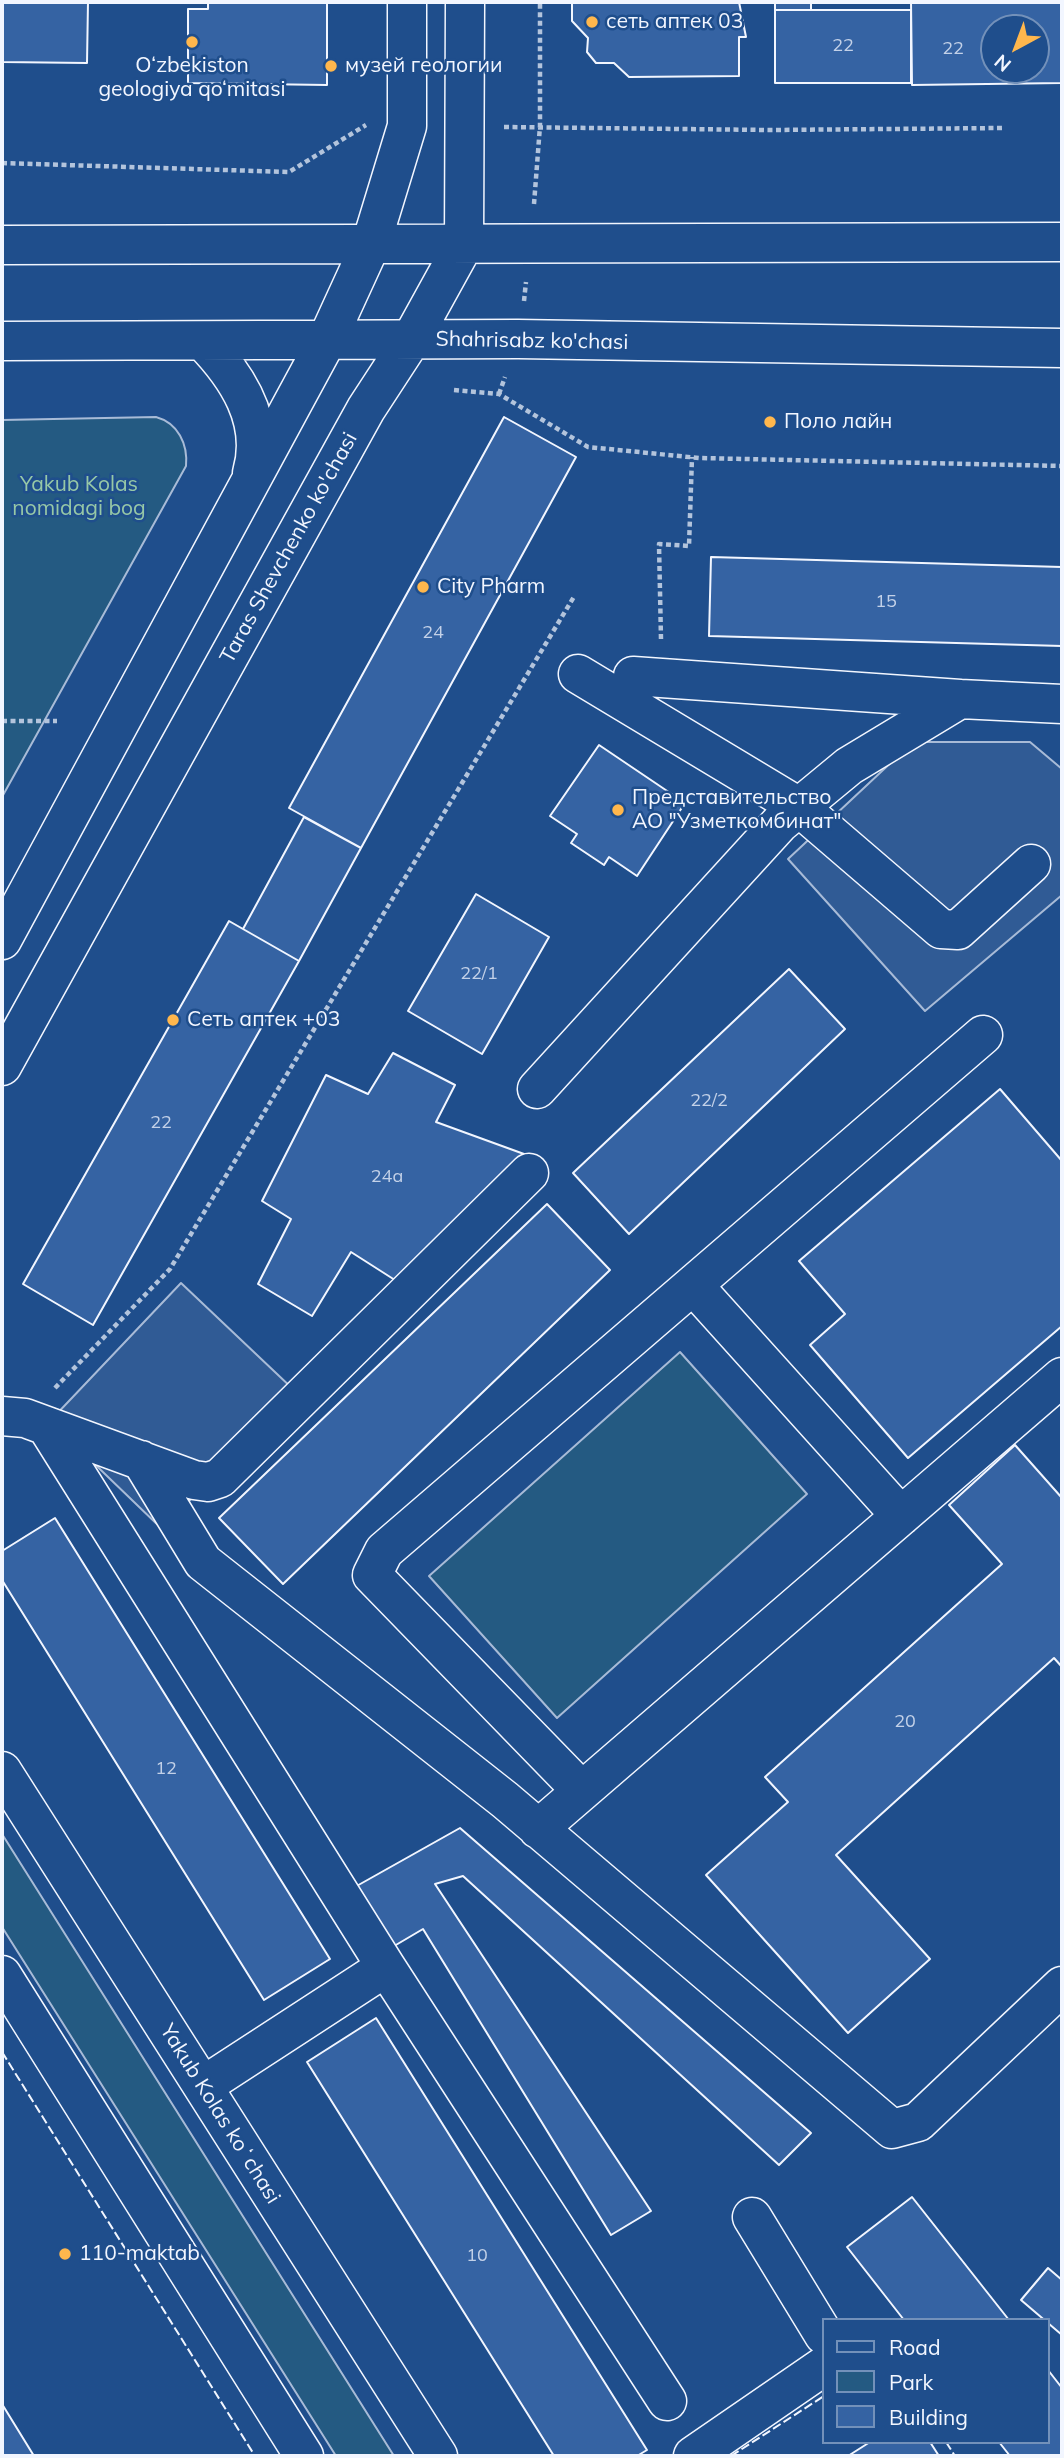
<!DOCTYPE html>
<html>
<head>
<meta charset="utf-8">
<style>
  body { margin:0 }
  #map { position:relative; width:1064px; height:2458px; overflow:hidden; background:#1f4e8c; font-family:Mulish,sans-serif }
  canvas { display:block }
  .frame { position:absolute; inset:0; border:4px solid #f2f6ff; pointer-events:none }
  .legend { position:absolute; left:822px; top:2318px; width:228px; height:126px; box-sizing:border-box; background:#1f4e8c; border:2px solid #7391ba; margin:0; padding:9px 12px; list-style:none; font-size:21px; color:#f2f6ff }
  .legend li { display:flex; align-items:center; gap:14px; height:35px }
  .legend b { width:35px; border:2px solid #7391ba }
  .north { position:absolute; left:980px; top:14px; width:70px; height:70px; box-sizing:border-box; background:#1f4e8c; border:2px solid #7391ba; border-radius:50%; rotate:221deg; font-size:19px; font-weight:700; line-height:28px; text-align:center; color:#f2f6ff }
  .north::after { content:''; display:block; margin:auto; width:24px; height:32px; background:#ffb74d; clip-path:polygon(50% 0,100% 100%,50% 72%,0 100%) }
</style>
</head>
<body>
<div id="map">
<canvas width="1064" height="2458"></canvas>
<div class="frame"></div>
<ul class="legend">
<li><b style="height:9px;background:#1f4e8c"></b>Road</li>
<li><b style="height:19px;background:#245a82"></b>Park</li>
<li><b style="height:19px;background:#3563a3"></b>Building</li>
</ul>
<div class="north">N</div>
</div>
<script>
const g = document.querySelector('canvas').getContext('2d');
g.lineJoin = 'round';
function fillPath(path, color) {
  g.fillStyle = color;
  g.fill(path, 'evenodd');
}
function strokePath(path, color, width, dash) {
  g.strokeStyle = color;
  g.lineWidth = width;
  g.lineCap = dash ? 'butt' : 'round';
  g.setLineDash(dash || []);
  g.stroke(path);
}
function write(font, color, halo, rows, align = 'center') {
  g.font = font + ' Mulish,sans-serif';
  g.lineWidth = 5;
  g.setLineDash([]);
  g.textBaseline = 'middle';
  g.strokeStyle = halo;
  g.fillStyle = color;
  for (const [text, x, y, turn = 0] of rows) {
    g.save();
    g.translate(x, y);
    g.rotate((+turn || 0) * Math.PI / 180);
    g.textAlign = isNaN(turn) ? turn : align;
    if (halo) g.strokeText(text, 0, 0);
    g.fillText(text, 0, 0);
    g.restore();
  }
}
const green = new Path2D(`
  M156,417C178,423 188,444 186,466L2,797V420Z
  M680,1352L807,1494L557,1718L429,1576Z
  M2,1834L394,2456H336L2,1927Z`);
fillPath(green, '#245a82');
strokePath(green, '#a8bbd7', 2);
const parking = new Path2D(`
  M913,742H1030L1062,769V895L925,1011L788,859Z
  M181,1283L295,1391L162,1529L50,1421Z`);
fillPath(parking, '#305b95');
strokePath(parking, '#a8bbd7', 2);
const building = new Path2D(`
  M2,2H88L87,63L2,62Z
  M208,2H327V85L188,83V9H208Z
  M572,2H739L746,37H739V76L629,77L614,63H596L587,52L588,38L572,21Z
  M775,2H811V10H775Z
  M911,2H1062V83L912,85ZM994,28H1036V70H994Z
  M775,10H911V83H775Z
  M504,417L576,457L361,848L289,808Z
  M711,557L1062,567V646L709,636Z
  M599,745L685,803L637,876L609,857L604,865L571,843L577,834L550,816Z
  M304,817L361,848L299,961L243,929Z
  M476,894L549,937L482,1054L408,1011Z
  M229,921L299,961L93,1325L23,1284Z
  M789,969L845,1029L629,1234L573,1173Z
  M393,1053L455,1085L436,1122L524,1154L398,1282L351,1252L312,1316L258,1284L291,1219L262,1201L326,1075L368,1094Z
  M1000,1089L1062,1161V1326L908,1458L810,1345L845,1314L799,1261Z
  M547,1204L610,1270L283,1584L219,1518Z
  M1015,1445L1062,1498V1667L1054,1658L836,1855L930,1959L848,2033L706,1875L788,1802L765,1777L1002,1564L949,1505Z
  M55,1518L330,1959L264,2000L2,1580V1551Z
  M460,1828L811,2133L779,2165L463,1876L435,1884L651,2211L611,2235L423,1929L384,1952L346,1892Z
  M376,2018L647,2450L637,2456H554L307,2062Z
  M912,2197L1009,2320H904L847,2247Z
  M1048,2268L1062,2280V2335L1021,2300Z
  M1048,2370L1062,2388V2456H1010L999,2442H1048Z
  M2,2404L34,2456H2Z
  M870,2442H930L939,2456H848Z`);
fillPath(building, '#3563a3');
strokePath(building, '#f2f6ff', 2);
const minor = new Path2D(`
  M578,674L799,807L941,929L958,930L1031,864
  M633,676L960,699
  M537,1089L780,823L849,766L960,699L1062,704
  M693,1285L901,1516
  M2,1416L25,1418L194,1480L208,1482L220,1478L529,1173
  M47,1427L386,1967
  M141,1460L203,1562L505,1800L892,2129L918,2122L1062,1986
  M2,1771L438,2456
  M582,1791L372,1575L384,1551L983,1035
  M538,1829L1062,1377
  M2,1975L304,2456
  M203,2086L386,1967L667,2401
  M752,2217L824,2335
  M693,2456L824,2366`);
const major = new Path2D(`
  M2,245L1062,242
  M2,341L518,339L1062,348
  M203,341C237,376 267,421 252,473
  M2,940L327,340L371,244L407,126V2
  M2,1066L366,409L411,340L464,244L465,2`);
strokePath(minor, '#f2f6ff', 41);
strokePath(major, '#f2f6ff', 41);
strokePath(new Path2D(`
  M504,127L770,130L1002,128
  M2,163L289,172L366,125
  M534,204L540,126V2
  M524,301L526,282
  M454,390L499,394L588,447L699,458L1062,466
  M499,394L505,377
  M661,639L659,544L689,546L692,457
  M2,721H57
  M55,1388L170,1269L575,595`), '#b3c4dc', 4.5, [5, 3.5]);
strokePath(minor, '#1f4e8c', 38);
strokePath(major, '#1f4e8c', 38);
strokePath(new Path2D(`
  M2,2052L255,2456
  M946,2442L955,2456
  M731,2456L824,2396`), '#f2f6ff', 2, [9, 3.5]);
for (const [x, y, r, color] of [
  [592,22,7,"#ffb74d"],
  [192,42,7,"#ffb74d"],
  [331,66,7,"#ffb74d"],
  [770,422,7,"#ffb74d"],
  [423,587,7,"#ffb74d"],
  [618,810,7,"#ffb74d"],
  [173,1020,7,"#ffb74d"],
  [65,2254,7,"#ffb74d"]
]) {
  const dot = new Path2D();
  dot.arc(x, y, r, 0, 2 * Math.PI);
  g.fillStyle = color;
  g.fill(dot);
  strokePath(dot, '#1f4e8c', 2.5);
}
write('18px', '#c3d1e8', null, [
  ["22",843,46],
  ["22",953,49],
  ["15",886,602],
  ["24",433,633],
  ["22/1",479,974],
  ["22/2",709,1101],
  ["22",161,1123],
  ["24a",387,1177],
  ["20",905,1722],
  ["12",166,1769],
  ["10",477,2256]
]);
write('21px', '#f2f6ff', '#1f4e8c', [
  ["сеть аптек 03",606,22],
  ["O‘zbekiston",192,66,"center"],
  ["geologiya qo‘mitasi",192,90,"center"],
  ["музей геологии",345,66],
  ["Поло лайн",784,422],
  ["City Pharm",437,587],
  ["Представительство",632,798],
  ["АО \"Узметкомбинат\"",632,822],
  ["Сеть аптек +03",187,1020],
  ["110-maktab",79,2254]
], 'left');
write('21px', '#f2f6ff', '#1f4e8c', [
  ["Shahrisabz ko'chasi",532,341,1],
  ["Taras Shevchenko ko'chasi",289,548,-61],
  ["Yakub Kolas koʻchasi",220,2114,58]
]);
write('21px', '#97c8a6', '#1f4e8c', [
  ["Yakub Kolas",79,485],
  ["nomidagi bog",79,509]
]);
</script>
</body>
</html>
